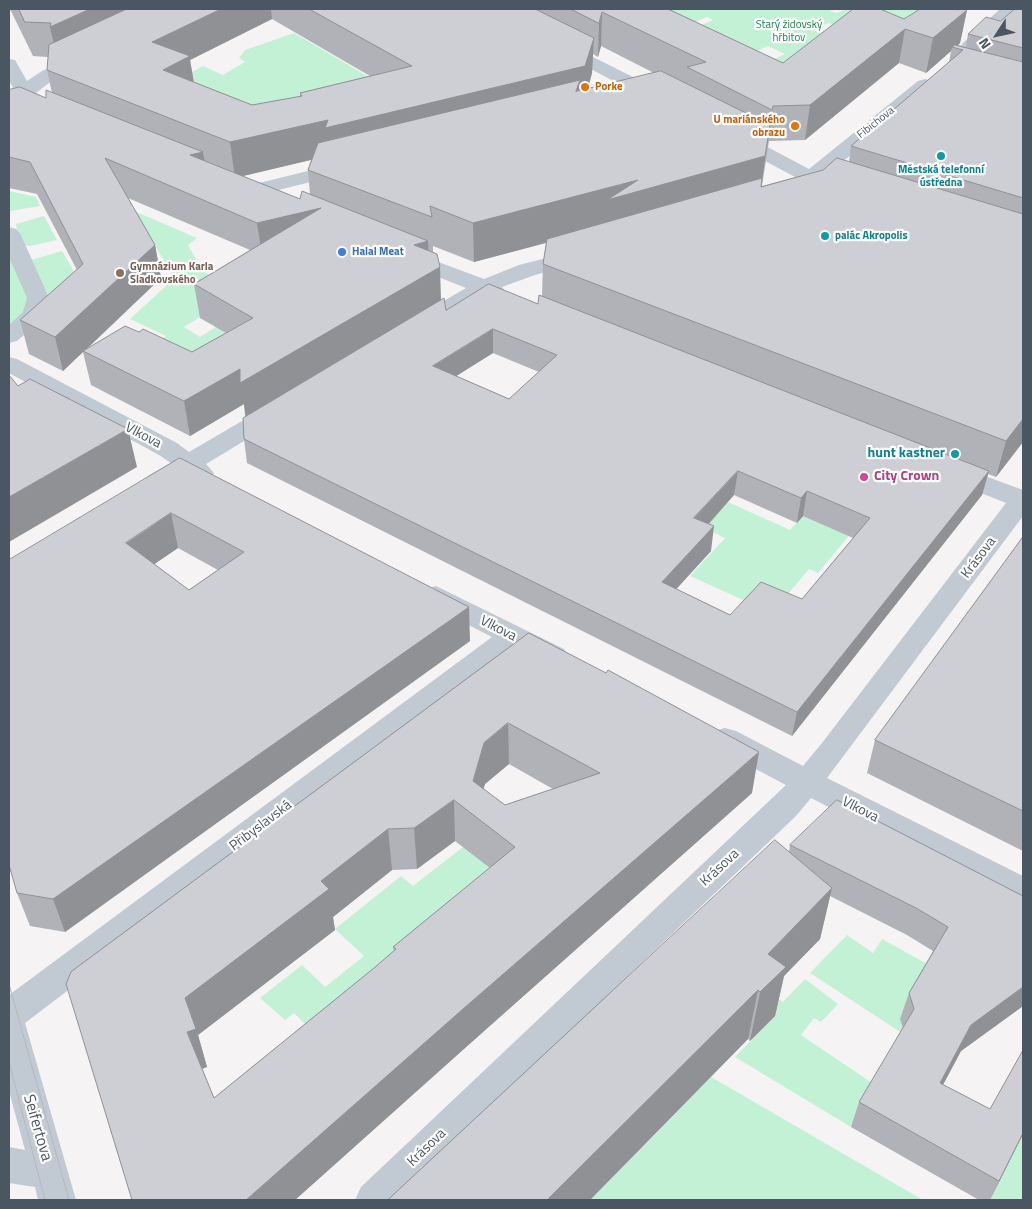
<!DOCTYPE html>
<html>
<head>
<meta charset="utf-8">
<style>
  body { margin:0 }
  #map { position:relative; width:1032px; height:1209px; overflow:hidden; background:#f5f3f3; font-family:"Titillium Web",sans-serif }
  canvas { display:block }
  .frame { position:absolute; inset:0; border:10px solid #4a5661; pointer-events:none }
  .north { position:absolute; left:972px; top:10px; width:50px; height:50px; -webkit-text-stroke:4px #fff; paint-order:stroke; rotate:235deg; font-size:14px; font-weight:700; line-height:20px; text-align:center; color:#4a5661 }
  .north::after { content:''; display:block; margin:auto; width:18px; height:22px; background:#4a5661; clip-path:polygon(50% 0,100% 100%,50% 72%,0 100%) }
</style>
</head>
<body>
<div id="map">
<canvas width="1032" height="1209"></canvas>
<div class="frame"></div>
<div class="north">N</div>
</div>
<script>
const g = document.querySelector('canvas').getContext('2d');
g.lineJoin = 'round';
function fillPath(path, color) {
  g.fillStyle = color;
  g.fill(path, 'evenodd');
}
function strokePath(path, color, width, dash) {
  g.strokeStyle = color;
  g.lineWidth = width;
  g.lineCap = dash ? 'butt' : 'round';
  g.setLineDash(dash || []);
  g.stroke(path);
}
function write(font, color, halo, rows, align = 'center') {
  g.font = font + ' "Titillium Web",sans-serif';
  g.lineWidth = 4.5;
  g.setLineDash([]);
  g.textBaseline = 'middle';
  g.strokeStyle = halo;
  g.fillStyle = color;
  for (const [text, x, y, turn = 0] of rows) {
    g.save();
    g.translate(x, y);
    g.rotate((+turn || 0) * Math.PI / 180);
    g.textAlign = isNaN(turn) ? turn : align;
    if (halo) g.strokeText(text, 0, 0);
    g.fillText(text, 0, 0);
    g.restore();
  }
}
fillPath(new Path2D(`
  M621,9H833L830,11L837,13L846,9H967L903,55L829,23L812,29L860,54L749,71L785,54L768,46L733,62L679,35L713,20L707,17L666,34Z
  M294,33L391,90L293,122L176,81L203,66L223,75L245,62L239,58L245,50Z
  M9,191L36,197L40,206L10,211Z
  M113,202L197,238L188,245L201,269L229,289L200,317L184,327L200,337L216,327L243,343L204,365L140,352L166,336L130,319L167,285L176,282L151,238Z
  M44,216L57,240L30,246L23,245L19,233L20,232L17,231L16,224Z
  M62,251L88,295L55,317L31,260Z
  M9,259L12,260L30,303L26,311L9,327Z
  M728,502L790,530L806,512L852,532L818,573L809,569L772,613L690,576L725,538L704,528Z
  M476,837L501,877L313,1032L294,1013L285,1020L260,998L302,965L325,987L364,956L335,929L401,876L413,886Z
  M847,935L873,953L882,939L927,964L905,1035L810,973Z
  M805,979L838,1004L821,1022L814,1018L801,1035L875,1085L851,1127L735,1057L775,1016L773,995L783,1002Z
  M711,1077L923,1200H590Z
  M1023,1133V1200H990Z`), '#c3f1d5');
fillPath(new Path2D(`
  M1000,9H1019L975,51H963L960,47L963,43Z
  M559,40L665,93L667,97L665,101H651L553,49L550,45L553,41Z
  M81,54L87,55L90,59L87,63L54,79L36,93L58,111L56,115H42L23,102L17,107L9,108V95L15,91L9,81V59L15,60L27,81L42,71Z
  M925,79L932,81L934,85L932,89L825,176L832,178L835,182L832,186L825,188L814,185C803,194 791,203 777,199L774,195L777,191L797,178L727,141L724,137L727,133H741L809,169L918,81Z
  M344,162L351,164L354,168L351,172L246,198L239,196L236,192L239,188Z
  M9,227L16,229L20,233L49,298L42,320L17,341L9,343V325L23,312L27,298L9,257Z
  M406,250L484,279L519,265L578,250L586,251L589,256L586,261L535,275L502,287L505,291L502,296L494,298L485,295L422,333L414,335L406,333L403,328L406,323L466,288L398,261L395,256L398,251Z
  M9,357L17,359L177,443L189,452L266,407L275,404L284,407L287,412L284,417L206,464L214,473L210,479L201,481L187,475C174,483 164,492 148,488L144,482L148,476L171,463L159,455L9,373Z
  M950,463L1023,490V516L827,778L1023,876V904L1012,901L811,798L796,816L631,973L400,1200H355L361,1187L786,785L714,747L710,739L714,731L725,728L736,731L803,766L822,743L1006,503L941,477L937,471L941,465Z
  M436,586L564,649L568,656L564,663L554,666L516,649L25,1023L76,1200H38L35,1187L9,1183V1147L25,1150L9,1091V995L492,637L426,603L422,596L426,589Z`), '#c1cad2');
strokePath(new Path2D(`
  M9,984L69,1200
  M9,1062L45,1200`), '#b5b8bd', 1);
fillPath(new Path2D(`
  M10,9H668L783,63L904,19L967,10L960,43L958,45L966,47L968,34L1000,21L1023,9V442L996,477L988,474L982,495L792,736L247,463L244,439L245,416L244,404L190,436L91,385L83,352L63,371L29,354L20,320L77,270L37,194L9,188V90L46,98L52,93L47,70L48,57L33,56ZM272,19L370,76L300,93V97L252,105L194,82L190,60ZM601,46L654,73L588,89L592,73L593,54L598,57ZM951,51L949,62L851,146L849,162L823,170L762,186L769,141L805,140L899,63L926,73ZM311,160L308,170L310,194L300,199L242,176ZM128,198L250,250L194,284L200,318L226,333L192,352L139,332L87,349L161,278L155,245ZM546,243L543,264L542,296L538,304L446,310L441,300L433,253V246L474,262ZM493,353L539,372L509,399L456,376ZM734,495L797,523L803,516L853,538L802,599L730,615L676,589L711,551L709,524Z
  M180,458L470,641L65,932L30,926L17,893ZM178,548L218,570L189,590L154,564Z
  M1023,537V851L867,773L875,740Z
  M529,633L752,793L465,1048L295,1200L66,984ZM509,764L553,789L505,805L483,789L485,784ZM455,841L490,868L393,947L394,951L374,968L214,1098L202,1069L207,1067L198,1035L335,930L333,917L392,870L417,869Z
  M790,845L1023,896V1006L961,1051L943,1085L1023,1134L990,1200H979L851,1127L859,1102L903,1028L900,1019L909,993L933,951L907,935L830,896L820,939L784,976L775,1016L750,1041L748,1039L590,1200H388L789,852Z`), '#b0b2b7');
fillPath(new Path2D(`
  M90,9H167L58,61L50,27Z
  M221,9H271L272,19L190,60L195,90L168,105L152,42Z
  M967,10L960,43L955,48L952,47L951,51L926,73L933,38Z
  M602,12L601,46L598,57L599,23Z
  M905,29L899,63L805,140L810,105Z
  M594,38L592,73L584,101L327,156L235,178L230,142Z
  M770,125L760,195L605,227L474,262L473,223Z
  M203,152L208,184L190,155Z
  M321,208L262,255L257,223Z
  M428,241L430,273L440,267L441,300L246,418L244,404L190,436L184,401L414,245Z
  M155,245L161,278L63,371L55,337Z
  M493,329V353L434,390L433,366Z
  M1023,419V442L996,477L1006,441Z
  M128,429L137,467L9,542V497Z
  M738,471L734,495L692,542L694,518Z
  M989,471L982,495L792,736L797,712Z
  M807,491L803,516L797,523L801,498Z
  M171,513L178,548L134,578L126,543Z
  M714,526L711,551L660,607L662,582Z
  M469,607L470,641L65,932L53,899Z
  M508,723L509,764L485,784L476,817L473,781L484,743Z
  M759,752L752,793L465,1048L295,1200H246L463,1009Z
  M454,800L455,841L417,869L414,828Z
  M388,829L392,870L333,917L335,930L198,1035L207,1067L198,1070L187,1032L185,998L321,881Z
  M832,888L820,939L784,976L775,1016L750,1041L768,954Z
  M1023,987V1006L961,1051L930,1109L940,1083L971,1025Z
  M758,990L748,1039L590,1200H547Z
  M1023,1133V1134L990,1200L999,1181Z`), '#909195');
const building = new Path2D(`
  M19,9H90L50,27L51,23L25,22Z
  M127,9H221L152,42L190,56L163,70L252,105L302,96L300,93L412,66L309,9H535L594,38L585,66L325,128L328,120L230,142L47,70L49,45Z
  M571,9H668L783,63L853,9H880L904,19L920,9H964L967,10L933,38L905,29L810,105L773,106L772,110L687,67L706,62L602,12L599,23Z
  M1015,9H1023V48L968,34L986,17L1000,21Z
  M955,45L1023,62V198L851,146L963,50L952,47Z
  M661,71L770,125L765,156L607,200L638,180L473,223L430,206L432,217L308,170L318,143L580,80L576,91Z
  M20,87L46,98V90L203,152L190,155L300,199L302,191L428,241L414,245L437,254L440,267L240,383V369L184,401L83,351L125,326L139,332L143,329L192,352L253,318L194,284L321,208L257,223L105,158L155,245L55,337L20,320L83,264L30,162L9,157V90Z
  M837,158L1023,214V419L1006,441L543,264L547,239L762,178L761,187L823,170Z
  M489,284L538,304L539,295L989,471L797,712L244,439L243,418L444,298L446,310ZM493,329L557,355L509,399L433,366ZM738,471L801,498L807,491L870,518L802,599L761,582L730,615L662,582L714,526L694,518Z
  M9,375L18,386L30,379L128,429L9,497Z
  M180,458L469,607L53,899L17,893L9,865V560ZM171,513L244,552L189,590L126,543Z
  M1023,537V811L875,740Z
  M529,633L606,673L608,670L759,752L463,1009L246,1200H132L66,984L71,972ZM508,723L600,773L505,805L473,781L484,743ZM454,800L515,847L393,947L396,949L374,968L214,1098L187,1032L196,1029L185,998L329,889L321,881L388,829L414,828Z
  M837,800L1023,896V987L971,1025L940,1083L990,1109L1023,1050V1133L999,1181L859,1102L914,1009L909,993L948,927L916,908L790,845Z
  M775,840L832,888L768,954L786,967L760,992L758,990L547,1200H388Z`);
fillPath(building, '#cdcfd5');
strokePath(building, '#909195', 1);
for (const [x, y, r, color] of [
  [585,87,5,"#e8710a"],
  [795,126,5,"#e8710a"],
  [941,156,5,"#0f9aa8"],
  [825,236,5,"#0f9aa8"],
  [342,252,5,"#3f7fe0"],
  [120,273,5,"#8d6e63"],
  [955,454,5,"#0f9aa8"],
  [864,477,5,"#d1479c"]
]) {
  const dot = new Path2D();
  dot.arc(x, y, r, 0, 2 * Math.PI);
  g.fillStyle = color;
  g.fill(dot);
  strokePath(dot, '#fff', 2);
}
write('11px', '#17864f', '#fff', [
  ["Starý židovský",789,25],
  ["hřbitov",789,38]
]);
write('bold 11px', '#c56008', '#fff', [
  ["Porke",595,87],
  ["U mariánského",785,120,"right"],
  ["obrazu",785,133,"right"]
], 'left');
write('11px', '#4a5661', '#fff', [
  ["Fibichova",876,123,-38]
]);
write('bold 11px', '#0d838f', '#fff', [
  ["Městská telefonní",941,170],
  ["ústředna",941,183],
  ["palác Akropolis",835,236,"left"]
]);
write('bold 11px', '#366cbe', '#fff', [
  ["Halal Meat",352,252]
], 'left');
write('bold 11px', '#785e54', '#fff', [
  ["Gymnázium Karla",130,267],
  ["Sladkovského",130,280]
], 'left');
write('14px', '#4a5661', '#fff', [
  ["Vlkova",143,436,28],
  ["Krásova",979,558,-53],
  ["Vlkova",498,629,27],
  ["Vlkova",860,810,27],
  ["Přibyslavská",261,826,-37],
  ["Krásova",720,868,-43],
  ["Krásova",427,1148,-44]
]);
write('bold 14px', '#0d838f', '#fff', [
  ["hunt kastner",945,454]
], 'right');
write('bold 14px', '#b23c85', '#fff', [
  ["City Crown",874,477]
], 'left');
write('16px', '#4a5661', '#fff', [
  ["Seifertova",37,1128,74]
]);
</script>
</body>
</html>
